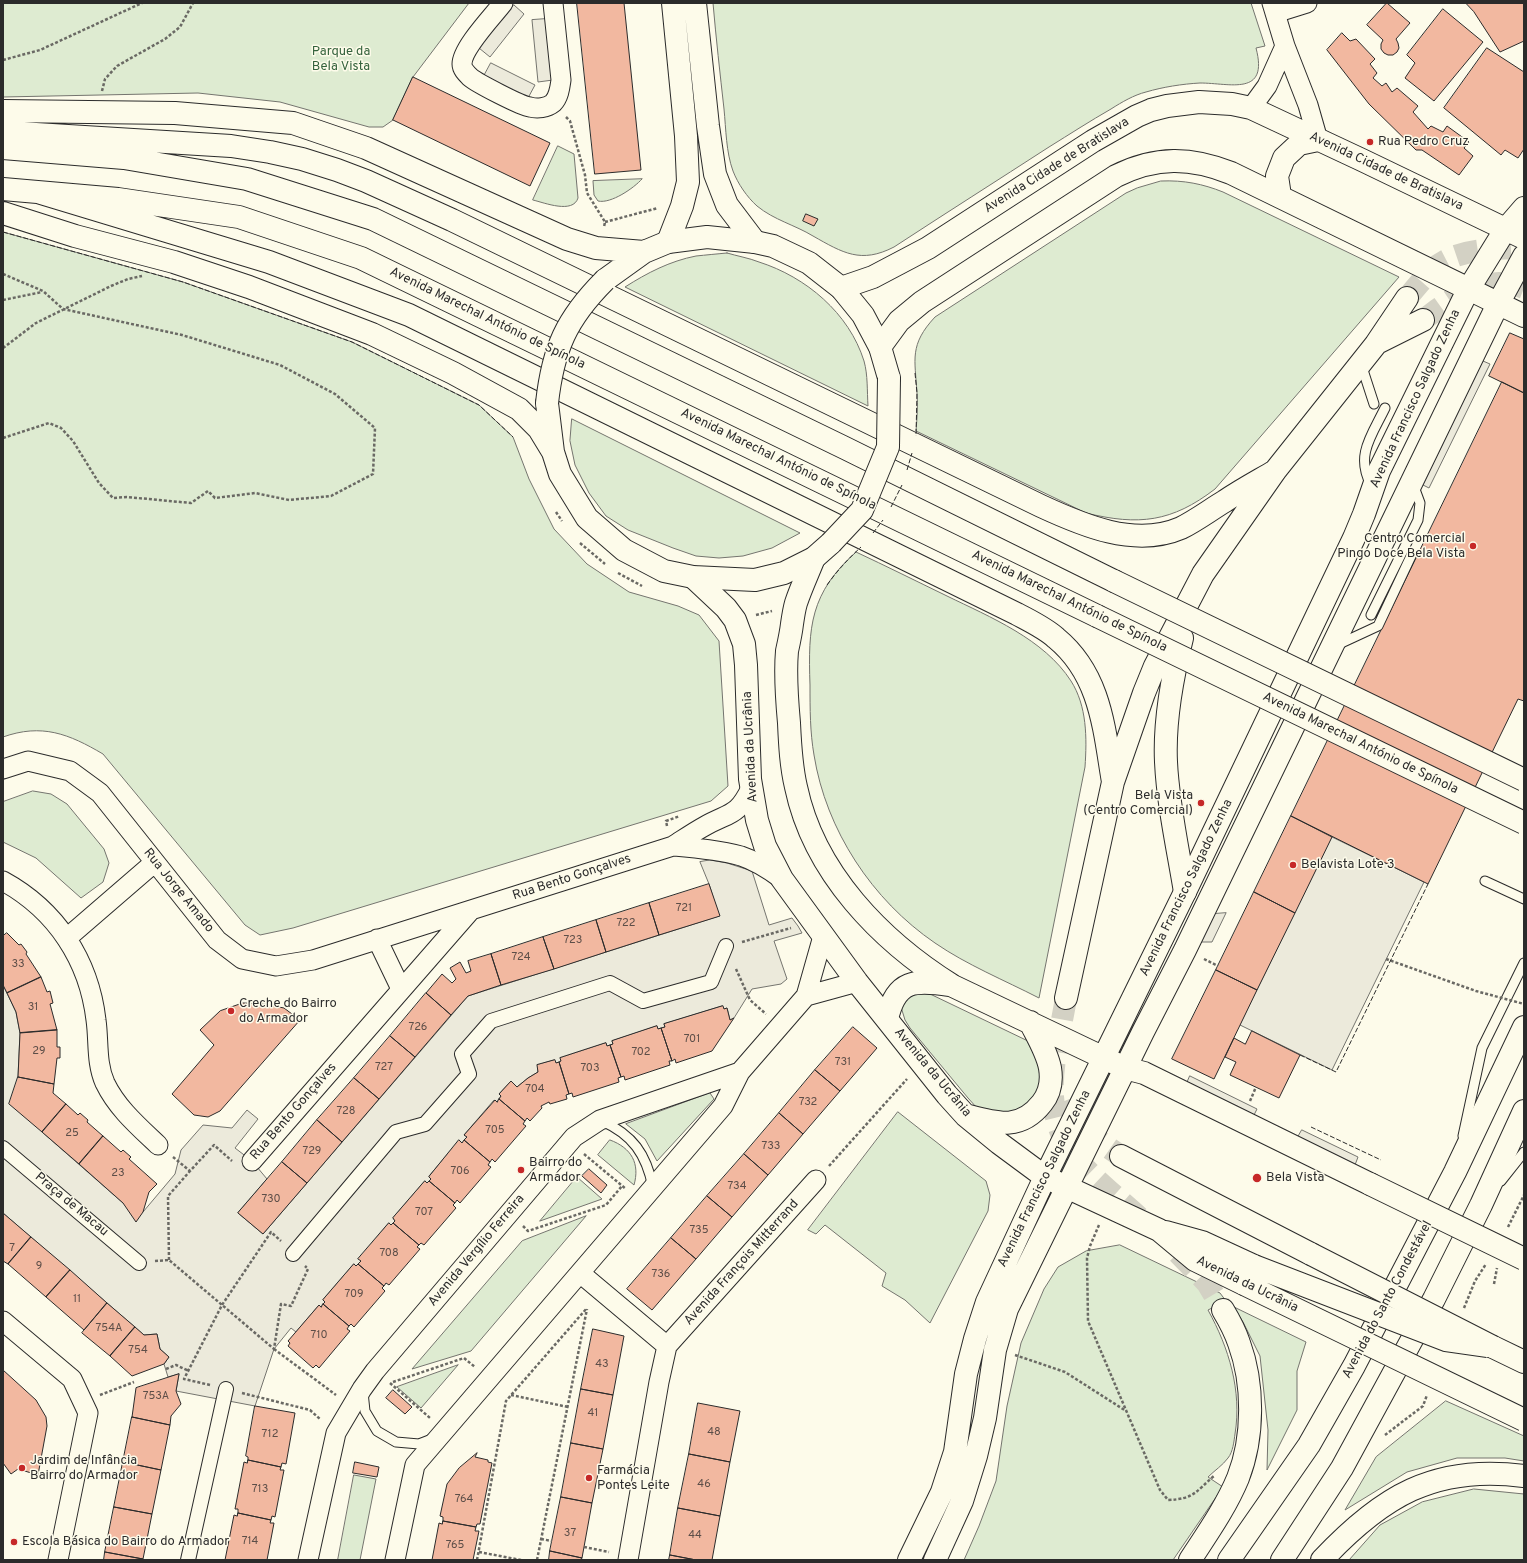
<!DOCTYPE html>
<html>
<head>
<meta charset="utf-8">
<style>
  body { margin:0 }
  #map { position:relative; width:1527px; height:1563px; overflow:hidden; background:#fdfbea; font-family:Overpass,sans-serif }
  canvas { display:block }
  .frame { position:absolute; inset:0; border:4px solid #2b2b2b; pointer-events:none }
</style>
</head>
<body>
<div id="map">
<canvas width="1527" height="1563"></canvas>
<div class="frame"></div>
</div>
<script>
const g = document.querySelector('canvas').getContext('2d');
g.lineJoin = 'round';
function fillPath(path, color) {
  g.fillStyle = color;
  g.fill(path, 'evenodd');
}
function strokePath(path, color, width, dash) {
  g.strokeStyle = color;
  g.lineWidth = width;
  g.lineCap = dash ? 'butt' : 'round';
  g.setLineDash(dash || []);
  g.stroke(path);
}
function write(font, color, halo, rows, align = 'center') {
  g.font = font + ' Overpass,sans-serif';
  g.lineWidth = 3;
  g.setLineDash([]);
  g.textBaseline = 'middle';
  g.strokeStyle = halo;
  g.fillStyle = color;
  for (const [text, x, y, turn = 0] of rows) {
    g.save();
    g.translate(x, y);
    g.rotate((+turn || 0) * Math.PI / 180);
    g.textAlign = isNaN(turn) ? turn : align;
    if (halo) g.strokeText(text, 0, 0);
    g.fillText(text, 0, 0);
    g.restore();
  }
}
const green = new Path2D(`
  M3,3H469L413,77L393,120L383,127H369L280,102L198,93L3,97Z
  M713,3H1251L1265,46L1256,48C1269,97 1230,83 1200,83C1182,84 1163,87 1146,92C1134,95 1122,102 1111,109C1090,121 1070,134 1049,147C998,180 946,213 894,247C861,264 843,253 813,236C795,225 774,220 757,206C747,197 738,184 733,171C726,152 726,129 724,109C720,73 716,38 713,3Z
  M558,146L574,154L578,198C573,214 545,203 533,200Z
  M642,179C634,188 611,204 598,201L594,195L593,181Z
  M1161,181C1184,180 1203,184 1223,192L1399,277L1215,489C1172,522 1139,526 1086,513L916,431C917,418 918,406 917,393C915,359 909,345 935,317L1126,193L1137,188Z
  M3,232L183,282L352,342L479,405L513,437L529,479L554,529L587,564L629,592L678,606L699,615L719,641L728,786L711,801L293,928L260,935L245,925L103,754C69,734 42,723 3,737Z
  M727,253C737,256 749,258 759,262C806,277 849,313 864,361C868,375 867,391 868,406L625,287C647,273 670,261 696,256C706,255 716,254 727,253Z
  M572,419L800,533L772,548L743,556L719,558L696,556L673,548L628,530L606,516L589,493L575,465L570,441Z
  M856,552C886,566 916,581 947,596C990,617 1044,639 1071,681C1087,706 1087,738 1085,767L1039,998C1004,980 967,965 935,943C872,900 826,830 814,755C810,732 810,709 810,685C808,627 810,593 856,552Z
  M33,791L51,794L67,804L104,849L109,863L103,882L81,898L36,858L3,842V802Z
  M928,993L1028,1041L1044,1069L1034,1100L1014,1114L977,1108L968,1098L910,1028L905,1020L901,1007L909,994Z
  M710,1093L714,1099L657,1161L645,1139L626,1124Z
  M898,1112L986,1181L990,1195L988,1211L930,1323L905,1300L882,1286L886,1273L825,1225L816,1234L808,1230Z
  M610,1140C632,1148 640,1164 634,1185L598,1155Z
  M577,1177L602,1199L540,1221Z
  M586,1216L471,1351L412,1369L522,1241Z
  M1120,1245L1220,1293L1226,1301L1208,1310C1229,1348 1242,1391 1235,1434C1234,1441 1233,1452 1228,1458C1223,1465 1214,1471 1208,1477L1223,1487L1173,1560H964L979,1526L996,1481L1007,1406L1021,1343L1044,1289L1058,1267L1086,1251Z
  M1234,1307L1306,1342L1297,1371V1410L1267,1470L1268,1430L1260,1356L1243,1322Z
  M458,1365L421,1408L397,1387Z
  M1446,1401L1524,1436V1461L1505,1458H1457L1407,1472L1345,1510L1376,1457Z
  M354,1475L376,1479L360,1560H338Z
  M1474,1489L1524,1494V1560H1349L1380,1525L1422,1502Z`);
fillPath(green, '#deebd1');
strokePath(green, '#74746e', 1);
const parking = new Path2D(`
  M514,5L524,14L490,57L479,48Z
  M546,19L553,80L538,82L532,20Z
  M491,63L535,85L528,98L484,76Z
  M1483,361L1490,364L1429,488L1423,485Z
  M1332,837L1424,882L1332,1070L1240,1025Z
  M710,860L727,863L752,871L769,925L792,918L798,926L802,933L774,941L787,979L781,984L752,989L734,1018L730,1020L727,1008L724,1009L722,1006L664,1024L665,1027L658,1029L657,1026L612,1041L613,1044L607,1046L606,1043L561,1058V1061L559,1062L556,1063L554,1060L538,1065V1072L528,1078L517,1087L511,1081L499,1094L501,1096L497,1102L494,1100L464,1135L467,1137L462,1143L459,1141L429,1176L431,1179L427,1183L425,1181L393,1218L395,1221L391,1225L389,1223L359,1259L361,1261L356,1266L354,1264L323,1300L325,1302L321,1307L319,1305L296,1332L291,1328L274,1349L255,1406L176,1391L179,1374L168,1377L164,1364L169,1357L160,1349L157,1334L144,1335L3,1213V985L16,1012L20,1033L18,1077L42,1132L123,1203L143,1212L175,1174L181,1150L203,1125L232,1128L247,1110L258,1119L235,1148L252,1161L267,1179L238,1213L263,1234L468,996L719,916L709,884L700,862Z
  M1226,913L1212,942H1199L1213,914Z
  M1190,1076L1257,1109L1254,1115L1187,1083Z
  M1302,1130L1358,1157L1355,1165L1298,1137Z`);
fillPath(parking, '#eceadb');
strokePath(parking, '#74746e', 1);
const building = new Path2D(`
  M577,3H624L641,170L595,174Z
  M1387,3L1410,23L1396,39L1398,43L1399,48L1397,52L1393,55H1388L1384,53L1381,49V44L1383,40L1367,25Z
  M1466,3H1524V41L1500,52L1474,12Z
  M1443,9L1483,42L1434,101L1405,78L1415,63L1407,55Z
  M1342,33L1350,41L1356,39L1375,59L1370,64L1377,73L1373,78L1382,86L1386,83L1392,92L1397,88L1418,106L1413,112L1428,129L1431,126L1443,132L1447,126L1469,142L1464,148L1473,156L1459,175L1422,150H1416L1369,104L1327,50Z
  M1487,48L1524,72V149L1518,158L1505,150L1501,155L1444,108Z
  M413,77L550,143L530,186L393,120Z
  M806,214L818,219L814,226L803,221Z
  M1510,333L1524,339V393L1489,376Z
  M1502,382L1524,393V701L1518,699L1428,884L1291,816Z
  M1291,816L1332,837L1295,913L1254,892Z
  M709,884L720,916L659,935L649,903Z
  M1254,892L1295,913L1257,990L1216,970Z
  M649,903L659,935L606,952L596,920Z
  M596,920L606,952L554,969L543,937Z
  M7,933L19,945L21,944L27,952L26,954L41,977L7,993L3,985V936Z
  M543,937L554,969L501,985L491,954Z
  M491,954L501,985L468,996L451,1015L426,993L442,974L452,983L456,979L450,968L460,962L466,973L471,971L468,961Z
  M1216,970L1257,990L1214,1079L1172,1059Z
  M41,977L47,992L50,991L53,1003L50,1004L57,1030L20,1033L16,1012L7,993Z
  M426,993L451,1015L415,1057L390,1036Z
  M243,1003L264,1004L284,1008L300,1020L220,1111L208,1117L194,1115L172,1094L214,1045L200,1030L220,1011Z
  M723,1006L724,1009L727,1008L730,1020L734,1018L712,1051L676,1063L675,1059L672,1061L661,1028L665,1027L664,1024Z
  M657,1026L658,1029L661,1028L672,1061H669L670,1065L625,1080L624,1076L621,1077L610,1045L613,1044L612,1041Z
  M853,1027L877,1048L840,1091L815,1070Z
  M57,1030V1047H60V1058H57L54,1084L18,1077L20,1033Z
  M1252,1031L1300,1055L1279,1098L1230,1075L1236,1062L1225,1057L1234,1038L1245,1044Z
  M390,1036L415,1057L379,1099L354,1078Z
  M606,1043L607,1046L610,1045L621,1077L618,1078L619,1082L573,1097L572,1093L569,1094L559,1062L561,1061L560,1058Z
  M555,1060L556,1063L559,1062L569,1094L566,1095L567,1099L550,1104L549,1102L541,1106L542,1108L530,1121L527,1118L525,1121L499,1099L501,1096L499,1094L511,1081L517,1087L528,1078L538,1072L537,1065Z
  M815,1070L840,1091L803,1134L779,1113Z
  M18,1077L54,1084L53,1093L66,1104L42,1132L9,1104Z
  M354,1078L379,1099L342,1142L317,1120Z
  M499,1099L525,1121L523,1124L526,1126L495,1162L492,1159L490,1162L464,1140L467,1137L464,1135L495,1100L497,1102Z
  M66,1104L78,1115L80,1113L88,1120L87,1122L103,1136L79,1164L42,1132Z
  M779,1113L803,1134L768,1175L744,1154Z
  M317,1120L342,1142L307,1183L282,1162Z
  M103,1136L121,1152L123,1150L131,1157L129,1159L157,1184L149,1192L143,1212L136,1222L123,1203L79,1164Z
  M459,1140L462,1143L464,1140L490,1162L488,1165L491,1167L460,1203L457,1200L455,1203L429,1181L431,1179L429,1177Z
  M744,1154L768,1175L732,1217L707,1196Z
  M282,1162L307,1183L263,1234L238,1213Z
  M589,1169L607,1185L601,1193L582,1176Z
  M425,1181L427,1183L429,1181L455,1203L453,1205L456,1208L424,1245L421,1243L419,1245L393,1223L395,1221L393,1218Z
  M707,1196L732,1217L696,1259L671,1238Z
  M3,1213L31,1237L8,1264L3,1261Z
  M389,1223L391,1225L393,1223L419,1245L417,1247L420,1249L389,1285L386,1283L384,1286L358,1264L361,1261L358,1259Z
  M31,1237L70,1270L46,1297L8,1264Z
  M671,1238L696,1259L652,1310L627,1289Z
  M354,1264L356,1266L358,1264L384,1286L382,1288L385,1291L354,1327L351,1324L349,1326L323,1304L325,1302L323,1300Z
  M70,1270L107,1303L84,1330L46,1297Z
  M107,1303L135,1327L110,1356L82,1333Z
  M323,1304L349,1326L347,1329L350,1331L319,1368L316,1365L313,1368L288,1346L290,1343L288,1341L319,1305L321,1307Z
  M135,1327L144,1335L157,1334L160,1349L169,1357L164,1364L132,1376L110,1356Z
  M593,1329L624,1336L613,1395L581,1389Z
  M3,1370L36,1400L46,1417L47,1426L38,1475L18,1469L11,1474L3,1463Z
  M179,1374L176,1391L181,1404L171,1416L170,1425L132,1417L136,1388Z
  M581,1389L613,1395L603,1449L571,1443Z
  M393,1390L412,1407L405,1414L386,1398Z
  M698,1403L740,1411L730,1462L689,1454Z
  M255,1406L295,1413L286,1464L282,1463L281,1467L248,1460V1457L246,1456Z
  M132,1417L170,1425L161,1470L123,1462Z
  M571,1443L603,1449L592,1503L561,1497Z
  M477,1453L475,1457L488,1460V1462L492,1463L480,1524H477L476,1527L443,1521V1517L440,1516L447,1484L459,1468Z
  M689,1454L730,1462L720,1516L678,1508Z
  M248,1460L281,1467L280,1470H284L275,1517L272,1516L271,1520L238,1513V1509H235L244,1462L247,1463Z
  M123,1462L161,1470L152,1514L114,1507Z
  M355,1462L379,1467L377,1477L353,1473Z
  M561,1497L592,1503L582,1558L550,1551Z
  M114,1507L152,1514L143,1559L105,1552Z
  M678,1508L720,1516L712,1560H696L670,1555Z
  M238,1513L271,1520L270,1523H274L267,1560H225L234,1515L237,1516Z
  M443,1521L476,1527L475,1531H479L473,1560H432L439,1523L442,1524Z
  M550,1551L582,1558L581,1560H549Z
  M105,1552L143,1559V1560H104Z
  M670,1555L696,1560H669Z`);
fillPath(building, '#f2b8a0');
strokePath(building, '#2b2b2b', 1);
strokePath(new Path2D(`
  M1407,298C1415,289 1422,279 1432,270C1455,248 1494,249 1524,248
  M1423,320C1455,297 1483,272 1524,288
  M1066,998C1059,1042 1043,1090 1061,1133C1063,1137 1064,1143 1067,1147C1087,1174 1116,1196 1141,1219
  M1067,1100C1077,1126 1098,1141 1121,1156
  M1178,1253L1207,1283L1223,1310`), '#d3d1c4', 22, [22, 11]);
const service = new Path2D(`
  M1361,364L1374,404
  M1371,485C1355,455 1372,435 1385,408
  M1371,615L1418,520L1420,503L1413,484
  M1337,645L1378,626L1411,556
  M1485,881L1524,899
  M602,1121C633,1135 646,1154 653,1187
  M1463,1136L1482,1048L1524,963
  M1501,1181L1524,1152
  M363,1392L365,1411L377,1431L396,1442L419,1444L432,1439`);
const pedestrian = new Path2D(`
  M3,1148L139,1263
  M293,1254L396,1132L425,1124L469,1074L462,1054L491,1021L610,983L643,1001L711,982L726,946
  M188,1560L226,1389`);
const minor = new Path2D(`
  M503,3C493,16 462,48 462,64C462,69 466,73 470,77C477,83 521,106 530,107C537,109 547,108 553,103C559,97 560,87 561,80L553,3
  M1272,3L1285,46L1308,105L1318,140
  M1275,13L1307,3
  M1251,108L1267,86L1285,46
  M3,769L28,761L70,771L100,793L217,940L242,959L276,966L313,960L673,846C684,839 694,832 705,826C730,812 737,817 751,788
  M673,846C696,848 720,850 741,856C756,861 770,870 782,879
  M3,881C56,910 89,960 96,1020C99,1041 96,1063 105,1083C117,1108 138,1126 158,1145
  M67,938L155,862
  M377,939L401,989
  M806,996L857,982
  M252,1161L471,910
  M580,1273L667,1346
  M3,1321L72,1379L88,1413L58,1560
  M308,1560L336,1433L362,1389L375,1371L574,1137L600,1120L740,1072
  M395,1560L415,1465L723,1106L740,1072L806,996L823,936
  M628,1560L659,1382L667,1346L816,1180`);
const tertiary = new Path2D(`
  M695,3L708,126L715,174L727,205L755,242
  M1505,230L1524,208
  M668,242L682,206L688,182L686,136L673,3`);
const primary = new Path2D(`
  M1280,196L1277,176L1284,158L1299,144L1318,140
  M841,288L873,277L928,248L1093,141L1137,116L1151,110L1167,106L1199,102L1232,104L1251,108L1362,160L1524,238
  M880,347L899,321L922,302L1116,176C1156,156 1191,157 1231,173L1524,316
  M814,558C808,573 801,588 796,603C794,610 793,617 792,624C791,633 789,642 787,651C785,673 787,701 789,723C790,745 791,766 796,787C814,873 881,941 953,986L1125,1068L1144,1073L1370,1184
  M693,577L726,608L735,620L744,644L746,665L750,779L757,820L765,846L782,879L857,982L947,1095L966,1116L999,1143L1045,1177L1159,1230L1195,1260L1244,1284
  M887,1019C896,979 915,980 950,985
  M969,1116C999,1124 1021,1130 1042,1103C1050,1093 1052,1080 1050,1068C1047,1052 1037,1036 1030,1022
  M1166,1232L1202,1242L1254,1266
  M909,1560L942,1492L955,1452L966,1374L975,1339L987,1302L1045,1177L1185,892L1354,538L1364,514L1379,471L1468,290L1505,230
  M935,1560L962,1501L976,1456L985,1418L995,1350L1007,1309L1143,1032L1185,950L1498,304L1524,256`);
const trunk = new Path2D(`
  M3,111L175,113L293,123L366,148L567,239L596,248L644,252
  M3,132L231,146L270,152L302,159L337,170L366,181L452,220L1041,506C1082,525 1135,548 1181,528C1197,520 1210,510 1225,501C1241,490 1258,481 1275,471
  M3,148L124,158L247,179L373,219L845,448L1114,581
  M3,189L118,199L239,217L361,258L1097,616
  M41,193L269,262L409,315L1017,614C1030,621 1045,628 1056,638C1101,675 1104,729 1113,782
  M3,213L75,236L174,262L249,287L372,334L453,373L519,409L539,429L553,452
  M605,280L644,252L668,242L707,237L755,242L773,246L809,263L841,288L863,315L880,347L889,378
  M1377,343L1423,320
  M547,403L553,452L560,474L587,518L624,550L664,571L693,577L755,580L784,573L814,558L831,543
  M1182,638C1172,678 1164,720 1166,762C1168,805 1178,849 1185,892
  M1066,998L1113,782L1144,693L1155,666L1203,574L1275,471L1376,344L1407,298
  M1121,1156L1311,1254
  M1493,1347L1524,1362
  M1190,1560C1207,1534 1226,1507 1238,1478C1254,1437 1254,1384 1239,1343C1235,1331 1229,1320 1223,1310
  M1229,1560L1309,1445L1354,1366L1455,1172L1524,1027
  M1282,1560L1342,1468L1434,1299L1481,1205L1524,1111
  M1322,1560C1381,1497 1434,1464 1524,1476`);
strokePath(service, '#2b2b2b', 11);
strokePath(pedestrian, '#2b2b2b', 16);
strokePath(minor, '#2b2b2b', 21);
strokePath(tertiary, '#2b2b2b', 24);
strokePath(primary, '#2b2b2b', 24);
strokePath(trunk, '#2b2b2b', 24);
strokePath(new Path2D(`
  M3,60L40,50L142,3
  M102,91L105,79L117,66L165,39L180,27L193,3
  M566,117L570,121L585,175L587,193L605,222L604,227
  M605,222L658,208
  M3,274L43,291L63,309L182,335L280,365L335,394L375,428L373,474L331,496L289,500L255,493L215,498L208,491L191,503L127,497L113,498L99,483L73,441L61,428L49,423L3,438
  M3,300L42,292
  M3,348L36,323L111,286L128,279L142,276
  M556,512L562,521
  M580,543L605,564
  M618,573L642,586
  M756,615L772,611
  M667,826L666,821L680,816
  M742,942L791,928
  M1204,959L1218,966
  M736,969L750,1000L766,1014
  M1250,1101L1256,1087
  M584,1154L626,1189
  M173,1157L190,1171L214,1145L232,1161
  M829,1166L907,1079
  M1099,1225L1090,1246L1087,1258L1088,1321L1160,1490L1168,1500C1195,1499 1196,1491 1214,1476
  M523,1226L528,1231L606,1205L622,1186
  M1508,1227L1524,1195
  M169,1260L168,1196L190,1171
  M155,1261L169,1260L274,1349L281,1304L291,1306L308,1269L305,1266
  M1494,1284L1497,1268
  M1464,1308L1475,1281L1486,1264
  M274,1349L336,1395
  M1015,1355L1065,1372L1126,1411
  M166,1369L176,1365L189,1371
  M393,1382L464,1358L475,1367
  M390,1383L430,1418
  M210,1385L184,1379L222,1305L271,1232L281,1241
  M242,1393L310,1410L321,1420
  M100,1395L134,1382
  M511,1395L568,1407
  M1385,1435L1423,1406L1427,1395
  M541,1539L552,1541
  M584,1547L609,1552
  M479,1552L521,1560
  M477,1560L506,1401L587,1308
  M537,1560L587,1309`), '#6a6964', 2.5, [3, 2]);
strokePath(service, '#fdfbea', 9);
strokePath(pedestrian, '#fdfbea', 14);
strokePath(minor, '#fdfbea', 19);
strokePath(tertiary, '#fdfbea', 22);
strokePath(primary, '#fdfbea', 22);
strokePath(trunk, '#fdfbea', 22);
const primaryBridge = new Path2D(`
  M1370,1184L1524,1259
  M1254,1266L1446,1340L1488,1346
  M1244,1284L1524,1420`);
const trunkBridge = new Path2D(`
  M547,403C553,349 566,319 605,280
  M831,543L862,510L888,447L889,378
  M1114,581L1524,780
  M1097,616L1524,823
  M1311,1254L1493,1347`);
strokePath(primaryBridge, '#2b2b2b', 24, []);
strokePath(trunkBridge, '#2b2b2b', 24, []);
strokePath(new Path2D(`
  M1386,959L1476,991L1524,1004`), '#6a6964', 2.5, [3, 2]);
strokePath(primaryBridge, '#fdfbea', 22);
strokePath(trunkBridge, '#fdfbea', 22);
strokePath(new Path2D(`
  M3,232L183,282L352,342L479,405L513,437
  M915,373L917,393L916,436
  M907,470L912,453
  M891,507L902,485
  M873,533L883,520
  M827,585C837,571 848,559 861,547
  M1300,1055L1336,1072L1428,884
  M1311,1127L1381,1160`), '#2b2b2b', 1, [5, 2]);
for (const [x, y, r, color] of [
  [1370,142,4,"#c62828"],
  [1473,546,4,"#c62828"],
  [1201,803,4,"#c62828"],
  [1293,865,4,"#c62828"],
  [231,1011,4,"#c62828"],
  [521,1170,4,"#c62828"],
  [1257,1178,5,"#c62828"],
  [22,1468,4,"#c62828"],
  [589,1478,4,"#c62828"],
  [14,1542,4,"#c62828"]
]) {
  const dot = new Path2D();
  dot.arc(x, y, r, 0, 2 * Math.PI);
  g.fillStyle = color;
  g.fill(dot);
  strokePath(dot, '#fdfbea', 1.5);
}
write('11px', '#5d4e48', null, [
  ["721",684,909],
  ["722",626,924],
  ["723",573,941],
  ["724",521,958],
  ["33",18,965],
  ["31",33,1008],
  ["726",418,1028],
  ["701",692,1040],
  ["29",39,1052],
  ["702",641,1053],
  ["731",843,1063],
  ["727",384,1068],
  ["703",590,1069],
  ["704",535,1090],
  ["732",808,1103],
  ["728",346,1112],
  ["705",495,1131],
  ["25",72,1134],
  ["733",771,1147],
  ["729",312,1152],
  ["706",460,1172],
  ["23",118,1174],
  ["734",737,1187],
  ["730",271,1200],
  ["707",424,1213],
  ["735",699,1231],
  ["7",12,1249],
  ["708",389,1254],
  ["9",39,1267],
  ["736",661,1275],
  ["709",354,1295],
  ["11",77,1300],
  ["754A",109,1329],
  ["710",319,1336],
  ["754",138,1351],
  ["43",602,1365],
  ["753A",156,1397],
  ["41",593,1414],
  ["48",714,1433],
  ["712",270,1435],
  ["46",704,1485],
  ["713",260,1490],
  ["764",464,1500],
  ["37",570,1534],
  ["44",695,1536],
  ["714",250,1542],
  ["765",455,1546]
]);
write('13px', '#34623c', '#fdfbea', [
  ["Parque da",341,52],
  ["Bela Vista",341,67]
]);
write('13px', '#2b2b2b', '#fdfbea', [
  ["Rua Pedro Cruz",1378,142],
  ["Centro Comercial",1465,539,"right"],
  ["Pingo Doce Bela Vista",1465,554,"right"],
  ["Bela Vista",1193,796,"right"],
  ["(Centro Comercial)",1193,811,"right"],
  ["Belavista Lote 3",1301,865],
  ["Creche do Bairro",239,1004],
  ["do Armador",239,1019],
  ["Bairro do",529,1163],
  ["Armador",529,1178],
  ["Bela Vista",1266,1178],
  ["Jardim de Infância",30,1461],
  ["Bairro do Armador",30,1476],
  ["Farmácia",597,1471],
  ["Pontes Leite",597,1486],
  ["Escola Básica do Bairro do Armador",22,1542]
], 'left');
write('13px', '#2b2b2b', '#fdfbea', [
  ["Avenida Cidade de Bratislava",1057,166,-32],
  ["Avenida Cidade de Bratislava",1386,172,25],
  ["Avenida Marechal António de Spínola",487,319,26],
  ["Avenida Francisco Salgado Zenha",1416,399,-65],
  ["Avenida Marechal António de Spínola",778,460,26],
  ["Avenida Marechal António de Spínola",1069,602,26],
  ["Avenida Marechal António de Spínola",1360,744,26],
  ["Avenida da Ucrânia",751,747,-93],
  ["Rua Bento Gonçalves",572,878,-18],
  ["Avenida Francisco Salgado Zenha",1187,888,-64],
  ["Rua Jorge Amado",178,891,51],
  ["Avenida da Ucrânia",932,1073,50],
  ["Rua Bento Gonçalves",294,1112,-49],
  ["Avenida Francisco Salgado Zenha",1045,1179,-64],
  ["Praça de Macau",71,1205,40],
  ["Avenida Vergílio Ferreira",477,1251,-50],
  ["Avenida François Mitterrand",742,1263,-48],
  ["Avenida da Ucrânia",1247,1285,26],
  ["Avenida do Santo Condestável",1388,1300,-62]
]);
</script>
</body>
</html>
